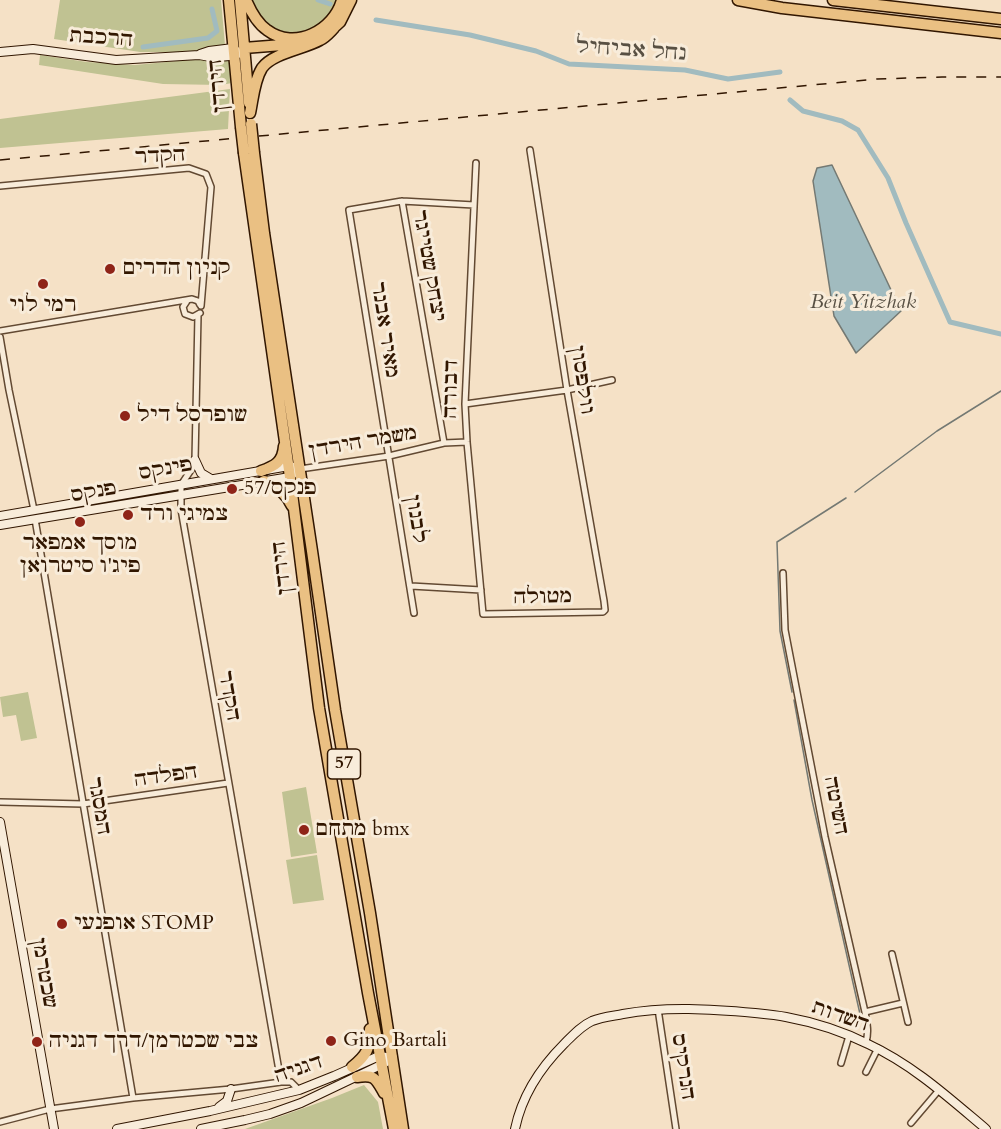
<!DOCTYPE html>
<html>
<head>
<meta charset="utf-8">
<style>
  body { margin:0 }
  canvas { display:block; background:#f5e1c6 }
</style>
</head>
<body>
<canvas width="1001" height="1129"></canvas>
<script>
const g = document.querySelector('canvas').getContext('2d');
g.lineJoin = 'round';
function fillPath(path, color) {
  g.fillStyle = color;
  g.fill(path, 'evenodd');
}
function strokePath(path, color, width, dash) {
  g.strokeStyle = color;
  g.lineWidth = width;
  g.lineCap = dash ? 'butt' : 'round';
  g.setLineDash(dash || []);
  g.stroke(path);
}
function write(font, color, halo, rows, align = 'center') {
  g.font = font + ' Cardo,"Frank Ruhl Libre",serif';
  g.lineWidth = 6;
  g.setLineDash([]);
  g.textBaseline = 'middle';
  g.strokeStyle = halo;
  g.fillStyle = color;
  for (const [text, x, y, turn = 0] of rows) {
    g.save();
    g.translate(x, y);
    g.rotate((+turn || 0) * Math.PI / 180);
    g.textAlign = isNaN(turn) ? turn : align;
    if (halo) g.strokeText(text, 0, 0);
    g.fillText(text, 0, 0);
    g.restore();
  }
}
fillPath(new Path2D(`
  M60,0H221L225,45L208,47L195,52H140L54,39Z
  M249,0H339L327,21L306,33L283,34L262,22Z
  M40,55L87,62L135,65L198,59H230L232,83L221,85L163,84L39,65Z
  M230,89L228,129L0,148V119Z
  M28,692L37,738L21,741L16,715L3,717L0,697Z
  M306,787L317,853L291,857L282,792Z
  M317,855L324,900L293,904L286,860Z
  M364,1085L378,1102L383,1129H245L332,1098Z`), '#c0c292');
const water = new Path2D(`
  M832,165L901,311L856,353L834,316L813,181L817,168Z`);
fillPath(water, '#a1bbbf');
strokePath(water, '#747973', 1.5);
strokePath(new Path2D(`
  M855,492L937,431L1001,391
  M792,692L780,631L777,542L846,498
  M794,700L812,800L860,1014`), '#747973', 1.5);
strokePath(new Path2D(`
  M318,0L330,4
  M376,20L470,35L536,51L569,64L685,70L728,79L780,72
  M143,47L208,38L217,31L212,9
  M790,100L803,111L842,121L858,130L888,178L906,223L950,322L1001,334`), '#a1bbbf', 5);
const street = new Path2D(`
  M476,163L465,404L467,442L483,614L603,612L605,610L604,601L567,390L530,150
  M0,186L189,168L206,174L211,187L201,306
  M402,201L444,443
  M187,301L183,307L185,314L193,317L200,313
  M198,315L195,460L193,467L181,485V509L281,1082
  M0,331L192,299L198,301L200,305
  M0,337L9,390L34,510
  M465,404L567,390L612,380
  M300,469L389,456L444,443L467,442
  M35,519L133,1098
  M783,573L785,630L825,837L865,1012C867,1023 869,1032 866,1042
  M411,586L481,590
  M414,613L349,210L402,201L474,205
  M0,802L83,804L228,783
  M892,954L908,1022
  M658,1009L676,1129
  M865,1012L903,1003
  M841,1063L849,1036
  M866,1072L878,1048
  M0,1122L50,1109L133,1098L231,1089L281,1082H291L299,1090
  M911,1123L939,1090`);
const secondary = new Path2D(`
  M0,52L33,49L116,60L199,55C212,58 225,58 238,54
  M200,54L209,51L233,48L238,52
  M195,460L201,473L211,479
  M0,516L289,466L293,467
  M0,525L284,478L290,477L294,473
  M0,822L54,1129
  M219,1107L227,1101L231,1089
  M117,1129L210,1111L299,1090L334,1076L379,1056L393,1058
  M201,1129L245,1120L270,1114L301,1103L385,1063
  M515,1129C522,1095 540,1068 564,1044C573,1035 581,1026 592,1021C602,1017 613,1016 623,1014C666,1006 711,1009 755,1013C765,1014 776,1015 786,1017C813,1022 844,1032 868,1044C913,1065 948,1097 986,1129`);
const highway = new Path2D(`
  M229,0L241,127
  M240,0L249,103
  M246,0C251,12 257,23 267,30C295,51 334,30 342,0
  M738,0L782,8L1001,33
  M833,0L1001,19
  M329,32L340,22L351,0
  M244,48L295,44
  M250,113C253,99 254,81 262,68C273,53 304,49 320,40C326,37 330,32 334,28
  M244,153L290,477L319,708L368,993L394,1129
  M254,153L264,233L312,551L335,710L370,913L403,1129
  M261,471C275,466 283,462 284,446
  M264,481C277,486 286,493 292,506
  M352,1067C367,1055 370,1049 370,1029
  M357,1077C375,1074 376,1079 384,1093`);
strokePath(street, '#624932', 8);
strokePath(secondary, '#311600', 10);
strokePath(highway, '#311600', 13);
strokePath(street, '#f8ecda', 5);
strokePath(secondary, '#f8ecda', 8);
strokePath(highway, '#eac083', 10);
strokePath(new Path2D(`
  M0,160L877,79L942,77H1001`), '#311600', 1.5, [10, 10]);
const highwayBridge = new Path2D(`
  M251,124L254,153
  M241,127L244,153`);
strokePath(highwayBridge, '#311600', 13, []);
strokePath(highwayBridge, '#eac083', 10);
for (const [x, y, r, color] of [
  [110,269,6,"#8f2418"],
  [43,284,6,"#8f2418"],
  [125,416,6,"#8f2418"],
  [232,489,6,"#8f2418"],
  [128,515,6,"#8f2418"],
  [80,522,6,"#8f2418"],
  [304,830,6,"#8f2418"],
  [62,924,6,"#8f2418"],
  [331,1041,6,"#8f2418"],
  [37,1042,6,"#8f2418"]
]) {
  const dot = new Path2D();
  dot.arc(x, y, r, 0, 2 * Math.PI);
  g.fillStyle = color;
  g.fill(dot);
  strokePath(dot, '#f8ecda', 2);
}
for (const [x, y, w] of [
  [344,764,33]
]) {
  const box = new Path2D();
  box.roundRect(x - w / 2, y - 15, w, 30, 4.5);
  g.fillStyle = '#f8ecda';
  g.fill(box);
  strokePath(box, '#311600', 1.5);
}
write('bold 18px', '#311600', null, [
  ["57",344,764]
]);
write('20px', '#311600', '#f8ecda', [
  ["הרכבת",101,39,4],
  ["הירדן",219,86,-96],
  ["הקדר",160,157,-3],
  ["יצחק שטייגר",428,266,80],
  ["מאיר אבנר",384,330,81],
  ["וולפסון",581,380,81],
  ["דבורה",452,389,-89],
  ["משמר הירדן",363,443,-10],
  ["פינקס",166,470,-10],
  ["פנקס",94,493,-10],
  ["לבנון",415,519,81],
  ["הירדן",283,568,-97],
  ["מטולה",543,598,-1],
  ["הקדר",228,696,80],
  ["הפלדה",166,777,-8],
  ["המסגר",98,806,80],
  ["השיטה",835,806,79],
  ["שכטרמן",43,973,80],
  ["השדות",840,1017,19],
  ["הנרקיס",682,1067,81],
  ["דגניה",299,1070,-19]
]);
write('20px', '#311600', '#f8ecda', [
  ["קניון הדרים",122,269],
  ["רמי לוי",43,306,"center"],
  ["שופרסל דיל",137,416],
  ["פנקס/57",244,489],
  ["צמיגי ורד",140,515],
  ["מוסך אמפאר",80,544,"center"],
  ["פיג'ו סיטרואן",80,567,"center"],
  ["מתחם bmx",316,830],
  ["אופנעי STOMP",74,924],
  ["Gino Bartali",343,1041],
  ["צבי שכטרמן/דרך דגניה",49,1042]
], 'left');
write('italic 21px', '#585043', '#f8ecda', [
  ["נחל אביחיל",631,51,4],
  ["Beit Yitzhak",863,303]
]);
</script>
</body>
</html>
